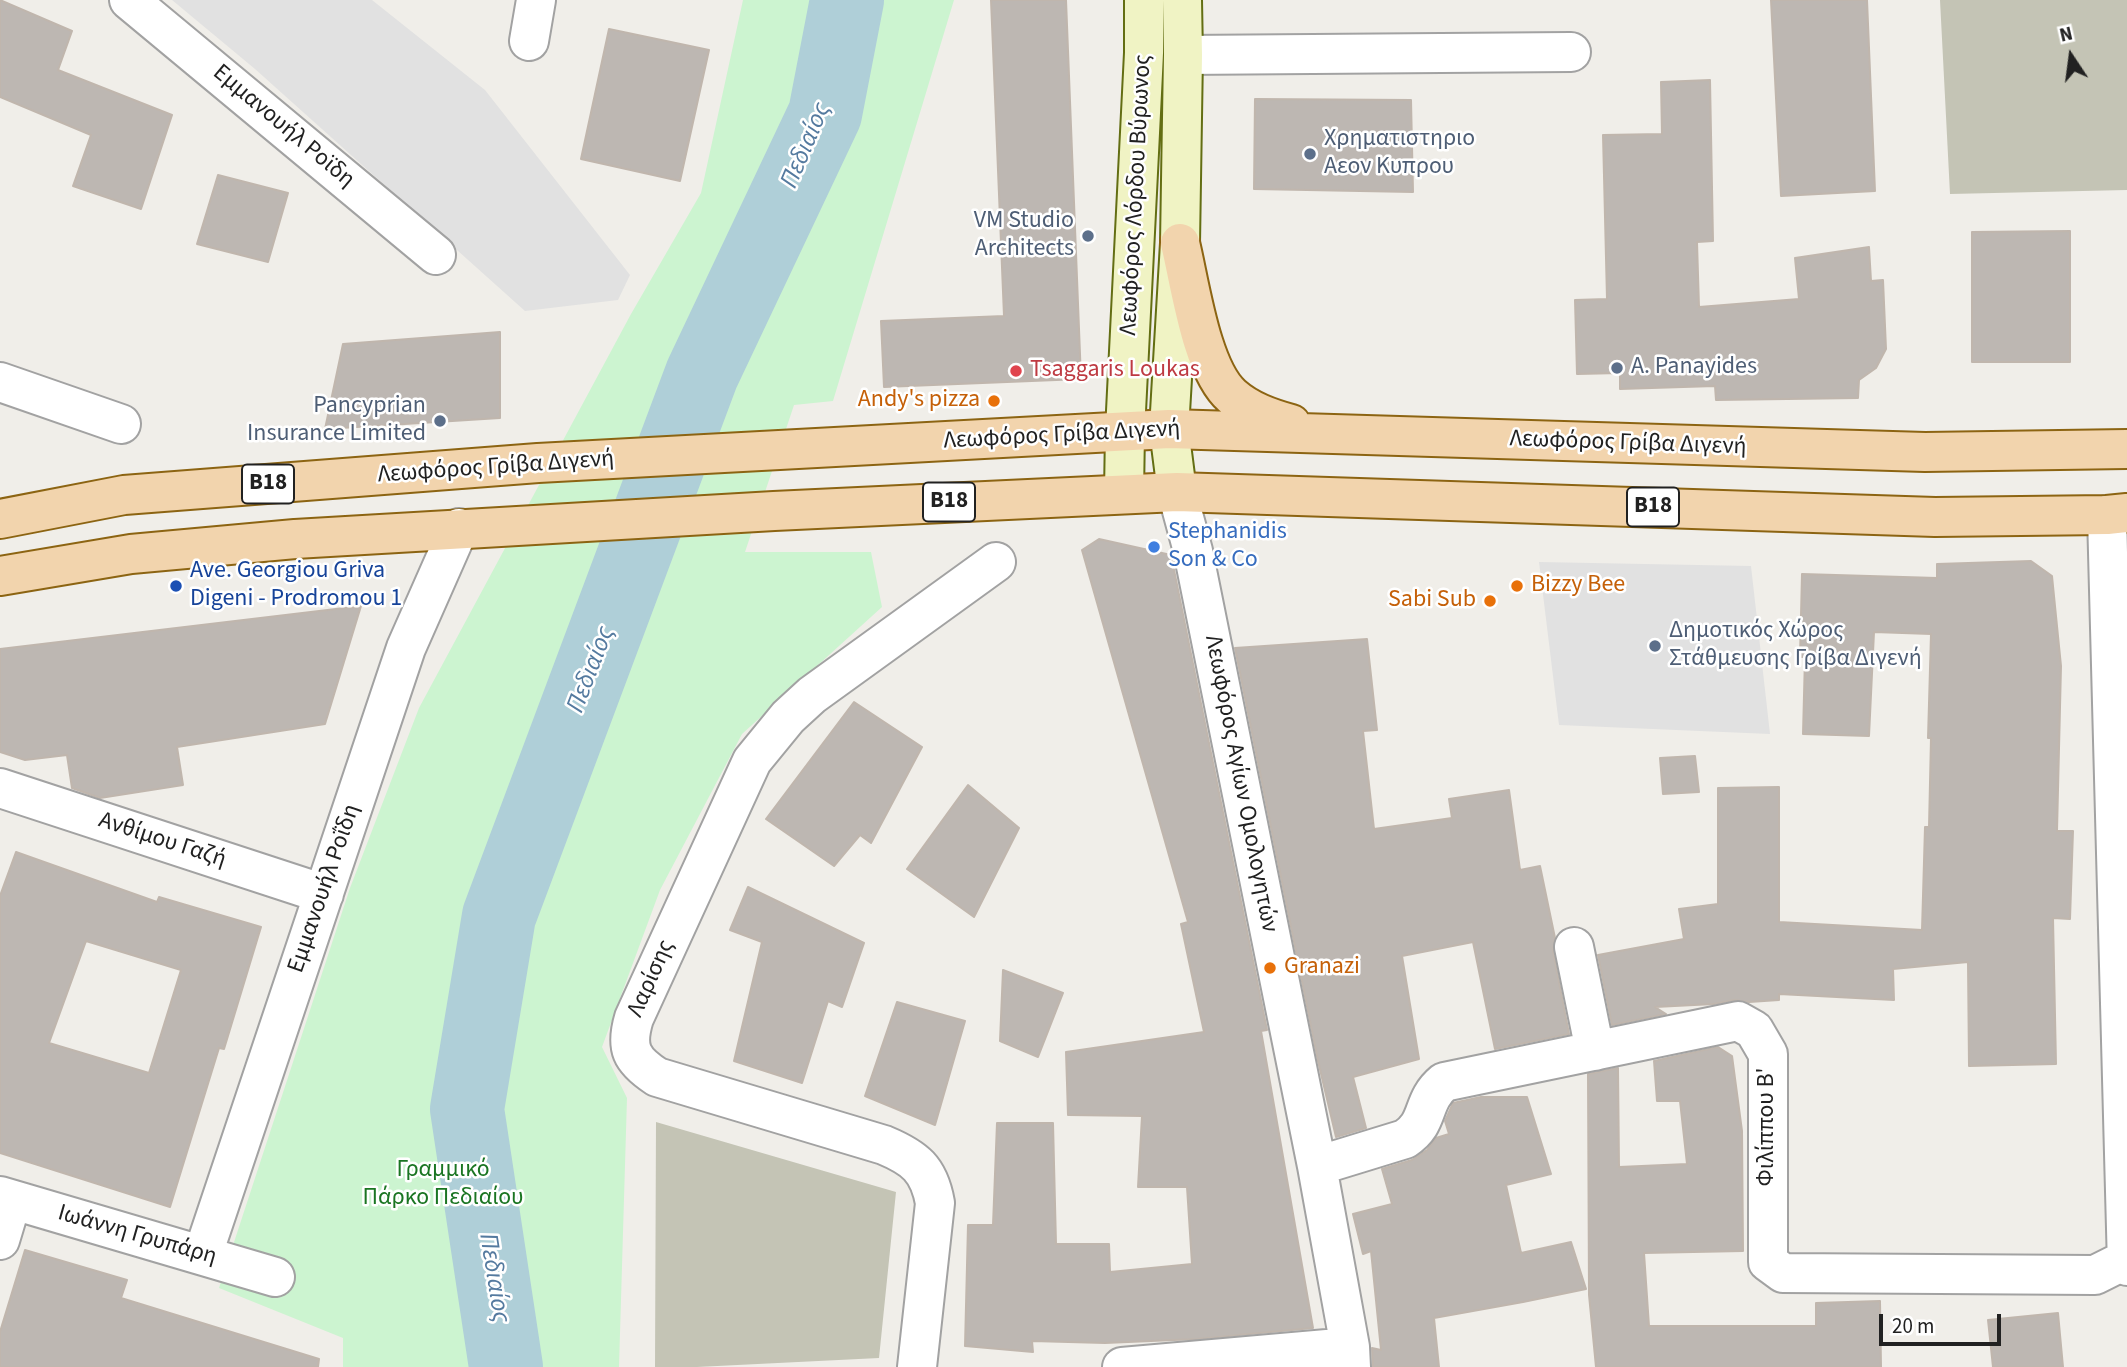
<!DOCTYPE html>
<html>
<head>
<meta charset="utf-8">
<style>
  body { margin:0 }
  #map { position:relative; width:2127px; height:1367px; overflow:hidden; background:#f0eee9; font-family:"Source Sans 3",sans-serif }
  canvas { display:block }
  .north { position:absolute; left:2036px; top:21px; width:70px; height:70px; -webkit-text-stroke:5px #fff; paint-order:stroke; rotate:347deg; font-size:19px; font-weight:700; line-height:28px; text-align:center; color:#212121 }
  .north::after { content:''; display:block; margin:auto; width:24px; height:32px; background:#212121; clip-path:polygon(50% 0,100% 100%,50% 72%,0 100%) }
  .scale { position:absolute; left:1879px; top:1314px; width:122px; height:32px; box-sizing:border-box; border:4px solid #212121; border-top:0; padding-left:9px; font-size:21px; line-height:24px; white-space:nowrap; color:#212121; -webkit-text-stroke:5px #fff; paint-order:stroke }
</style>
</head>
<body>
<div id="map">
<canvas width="2127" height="1367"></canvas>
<div class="north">N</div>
<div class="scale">20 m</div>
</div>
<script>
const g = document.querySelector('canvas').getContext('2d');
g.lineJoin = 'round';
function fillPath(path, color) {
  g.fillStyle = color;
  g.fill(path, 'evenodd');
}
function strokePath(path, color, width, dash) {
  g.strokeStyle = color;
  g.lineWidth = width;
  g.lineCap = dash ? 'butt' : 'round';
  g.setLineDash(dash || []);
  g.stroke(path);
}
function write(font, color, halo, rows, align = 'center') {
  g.font = font + ' "Source Sans 3",sans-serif';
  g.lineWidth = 5;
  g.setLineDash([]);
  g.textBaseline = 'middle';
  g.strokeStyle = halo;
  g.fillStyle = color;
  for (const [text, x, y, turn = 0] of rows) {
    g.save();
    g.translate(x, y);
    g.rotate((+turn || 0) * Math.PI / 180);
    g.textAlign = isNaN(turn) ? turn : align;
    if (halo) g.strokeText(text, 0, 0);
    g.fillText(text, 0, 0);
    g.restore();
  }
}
fillPath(new Path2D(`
  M1940,0H2127V190L1950,194Z
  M656,1122L896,1192L879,1358L697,1367H655Z`), '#c4c4b5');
fillPath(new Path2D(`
  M743,0H954L833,401L794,405L745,552H871L882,607L742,734L660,890L602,1047L627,1098L619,1367H343V1338L219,1288L350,888L419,708L631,314L701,193Z`), '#ccf4d0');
fillPath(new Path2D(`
  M172,0H372L485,90L630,275L618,300L525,311L255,69Z
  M1539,562L1751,566L1770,734L1559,725Z`), '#e1e1e1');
strokePath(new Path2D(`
  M506,1367L467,1109L499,916L702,374L825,114L847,0`), '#afcfd8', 74);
const building = new Path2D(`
  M0,0L72,31L58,70L172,115L141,209L73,186L91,135L0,97Z
  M991,0H1066L1081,379L884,387L881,321L1004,316Z
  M1771,0H1867L1875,191L1781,196Z
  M609,29L709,50L680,181L581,159Z
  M1710,80L1713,241L1697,242L1699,307L1799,299L1795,258L1869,247L1871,281L1883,280L1886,349L1876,368L1859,380L1858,398L1716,400L1715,386L1620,389V373L1577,374L1575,300L1607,299L1603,135L1662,134L1661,82Z
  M1255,99L1411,100L1413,192L1254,189Z
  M218,175L288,193L268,262L197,244Z
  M2070,231V362H1972V232Z
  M500,332V418L325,429L343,344Z
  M1099,539L1171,555L1267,1030L1261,1031L1313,1328L1197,1339L1105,1343L1032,1341L1033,1352L965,1346L968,1225H993L997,1123H1053L1056,1244H1109L1110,1272L1192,1264L1187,1187H1138L1142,1116L1068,1115L1066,1052L1204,1032L1181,924L1188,922L1082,550Z
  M2031,561L2052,576L2061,666L2057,831H2073L2070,919L2053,918L2056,1064L1969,1066L1968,962L1893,969L1894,1000L1779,994V1000L1749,1002L1734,1000L1714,1004L1655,1007L1666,1014L1612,1025L1598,955L1684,939L1679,909L1718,904V788L1779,787V922L1922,930L1925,827H1929L1931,738H1928L1931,634L1874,632L1869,736L1803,734L1805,657H1800L1802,574L1937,578V564Z
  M361,606L325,724L177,747L183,785L100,798L72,788L67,755L25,760L0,752V649Z
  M1367,639L1377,730L1363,731L1374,829L1452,818L1449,799L1509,790L1520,870L1540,866L1555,938L1553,951L1569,1034L1495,1049L1473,942L1402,956L1419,1059L1353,1077L1366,1128L1336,1137L1318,1061L1235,648Z
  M854,702L922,747L871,843L860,835L834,866L766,819Z
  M1695,756L1699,792L1663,794L1660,758Z
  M968,785L1019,828L974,917L907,869Z
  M16,852L157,902L159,897L261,927L224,1049L219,1048L170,1207L0,1153V896ZM86,941L181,970L149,1073L49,1043Z
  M748,887L864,943L842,1007L828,1001L802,1083L734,1061L762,942L730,930Z
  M1003,970L1063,993L1038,1057L1000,1041Z
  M897,1002L965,1021L935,1125L865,1096Z
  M1718,1047L1732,1056L1742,1131L1743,1251L1644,1253L1649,1326H1816V1303L1880,1301L1881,1367H1596L1589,1295L1588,1074L1618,1068L1619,1167L1687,1164L1680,1101H1657L1654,1061Z
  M1481,1097H1527L1551,1174L1506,1185L1521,1253L1571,1242L1586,1289L1523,1302L1434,1318L1439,1367H1373L1372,1348L1381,1350L1371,1251L1363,1254L1353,1214L1392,1204L1382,1169L1412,1160L1427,1150L1436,1138L1449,1134L1445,1121L1453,1103Z
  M25,1250L127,1280L121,1298L319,1359L318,1367H0V1332Z
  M2058,1313L2063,1367H1993L1988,1320Z`);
fillPath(building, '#bdb7b2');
strokePath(building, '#c0b6ad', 2);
const minor = new Path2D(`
  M129,0L436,255
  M529,41L536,0
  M1183,55L1571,52
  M0,382L121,424
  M1177,492L1193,551L1317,1166L1350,1347L1351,1367
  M2107,515L2127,1266
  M0,788L324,894
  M1574,947L1595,1051
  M1317,1166L1405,1139C1431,1122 1420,1102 1444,1082L1738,1021L1754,1030L1768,1054V1262L1783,1273L2095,1275L2127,1259
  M0,1196L275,1277
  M0,1240L12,1200
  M203,1254L406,648L459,528
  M917,1367L935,1203C929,1169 915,1158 884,1145L657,1077C631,1060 625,1048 634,1018L752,761L788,717L812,695L996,562
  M1122,1367L1350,1347`);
const secondary = new Path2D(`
  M1177,492L1169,429L1180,243L1183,55L1182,0
  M1124,493L1125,431L1144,53V0`);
const primary = new Path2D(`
  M1180,243C1190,284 1201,369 1232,396C1249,411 1270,418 1291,424
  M0,519L124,495L538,463L1169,429L1925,452L2127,449
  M0,576L131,554L295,539L774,511L1177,492L1935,517L2107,515L2127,513`);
strokePath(minor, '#a2a2a2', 42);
strokePath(secondary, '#636e13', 42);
strokePath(primary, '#8c6412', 42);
strokePath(minor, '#fff', 38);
strokePath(secondary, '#f0f3c4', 38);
strokePath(primary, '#f2d4ad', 38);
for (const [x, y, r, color] of [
  [1310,154,7,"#5c6f8a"],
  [1088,236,7,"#5c6f8a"],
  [1617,368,7,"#5c6f8a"],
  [1016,371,7,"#e0444e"],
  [994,401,7,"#e8710a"],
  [440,421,7,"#5c6f8a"],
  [1154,547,7,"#3f7fe0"],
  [176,586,7,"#1a4fb4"],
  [1517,586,7,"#e8710a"],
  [1490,601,7,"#e8710a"],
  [1655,646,7,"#5c6f8a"],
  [1270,968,7,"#e8710a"]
]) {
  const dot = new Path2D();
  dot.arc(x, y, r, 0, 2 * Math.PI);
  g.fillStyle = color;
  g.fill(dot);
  strokePath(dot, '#fff', 2.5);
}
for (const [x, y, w] of [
  [268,484,52],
  [949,502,52],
  [1653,507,52]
]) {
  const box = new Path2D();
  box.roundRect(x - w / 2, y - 19.5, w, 39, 5);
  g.fillStyle = '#fff';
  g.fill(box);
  strokePath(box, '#212121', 2);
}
write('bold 23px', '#212121', null, [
  ["B18",268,484],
  ["B18",949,502],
  ["B18",1653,507]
]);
write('24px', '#212121', '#fff', [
  ["Εμμανουήλ Ροϊδη",283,127,40],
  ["Λεωφόρος Λόρδου Βύρωνος",1137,195,-87],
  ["Λεωφόρος Γρίβα Διγενή",1062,436,-3],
  ["Λεωφόρος Γρίβα Διγενή",1628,444,2],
  ["Λεωφόρος Γρίβα Διγενή",496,468,-4],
  ["Λεωφόρος Αγίων Ομολογητών",1240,784,79],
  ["Ανθίμου Γαζή",162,841,18],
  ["Εμμανουήλ Ροΐδη",325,889,-71],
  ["Λαρίσης",652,979,-66],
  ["Φιλίππου Β'",1768,1127,-90],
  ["Ιωάννη Γρυπάρη",137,1236,16]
]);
write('24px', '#4e5e75', '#fff', [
  ["Χρηματιστηριο",1324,140],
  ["Αεον Κυπρου",1324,168],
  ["VM Studio",1074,222,"right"],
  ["Architects",1074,250,"right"],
  ["A. Panayides",1631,368],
  ["Pancyprian",426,407,"right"],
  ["Insurance Limited",426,435,"right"],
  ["Δημοτικός Χώρος",1669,632],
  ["Στάθμευσης Γρίβα Διγενή",1669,660]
], 'left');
write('24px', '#be3a42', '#fff', [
  ["Tsaggaris Loukas",1030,371]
], 'left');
write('24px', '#c56008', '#fff', [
  ["Andy's pizza",980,401],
  ["Bizzy Bee",1531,586,"left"],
  ["Sabi Sub",1476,601],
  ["Granazi",1284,968,"left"]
], 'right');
write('24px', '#366cbe', '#fff', [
  ["Stephanidis",1168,533],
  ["Son & Co",1168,561]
], 'left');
write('24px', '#164399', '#fff', [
  ["Ave. Georgiou Griva",190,572],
  ["Digeni - Prodromou 1",190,600]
], 'left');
write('24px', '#1a7522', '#fff', [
  ["Γραμμικό",443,1171],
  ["Πάρκο Πεδιαίου",443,1199]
]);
write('italic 26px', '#547a9f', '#fff', [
  ["Πεδιαίος",807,146,-67],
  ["Πεδιαίος",592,670,-69],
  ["Πεδιαίος",493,1278,81]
]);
</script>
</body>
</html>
